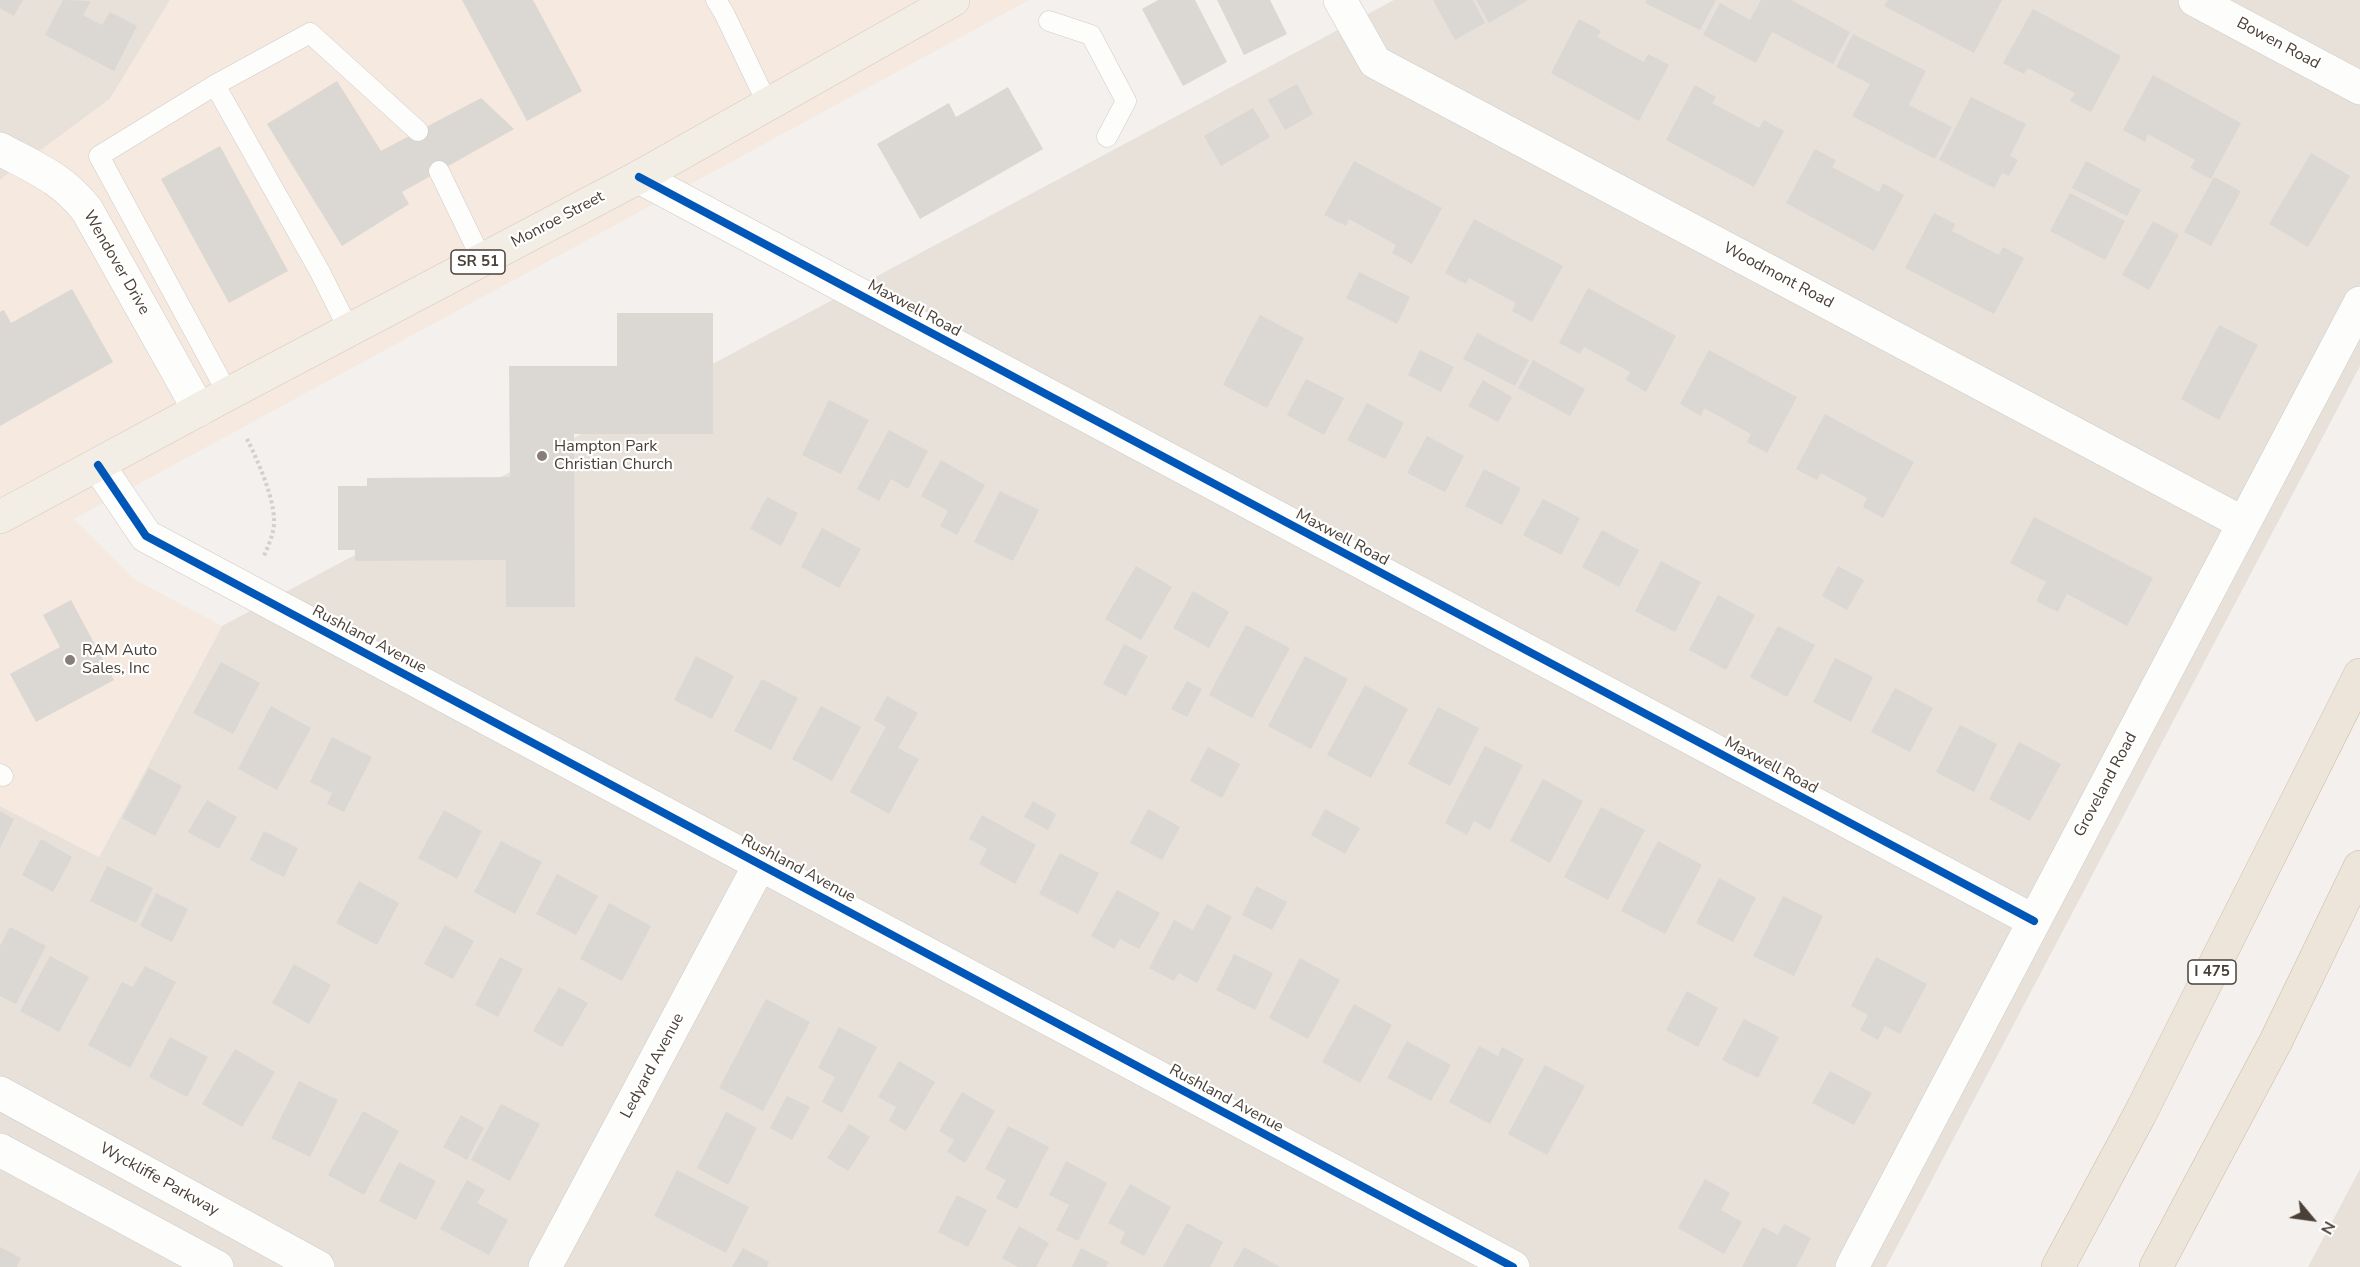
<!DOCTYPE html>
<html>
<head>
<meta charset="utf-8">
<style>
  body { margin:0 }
  #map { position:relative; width:2360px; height:1267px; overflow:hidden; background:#f3f0ed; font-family:"Nunito Sans",sans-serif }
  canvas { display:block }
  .north { position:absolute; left:2282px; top:1189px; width:60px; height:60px; -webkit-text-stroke:4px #fff; paint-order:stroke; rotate:119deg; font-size:16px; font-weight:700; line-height:24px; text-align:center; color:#4b4037 }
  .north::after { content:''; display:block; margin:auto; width:21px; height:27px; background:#4b4037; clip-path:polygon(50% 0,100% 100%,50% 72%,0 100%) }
</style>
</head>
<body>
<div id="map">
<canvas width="2360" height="1267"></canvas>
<div class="north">N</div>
</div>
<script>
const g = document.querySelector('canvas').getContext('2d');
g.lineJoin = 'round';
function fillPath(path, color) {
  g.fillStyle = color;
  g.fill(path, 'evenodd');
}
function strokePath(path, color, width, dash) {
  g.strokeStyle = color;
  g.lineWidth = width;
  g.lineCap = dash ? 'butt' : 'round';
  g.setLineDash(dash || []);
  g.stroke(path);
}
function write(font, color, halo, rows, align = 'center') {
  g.font = font + ' "Nunito Sans",sans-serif';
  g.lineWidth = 4.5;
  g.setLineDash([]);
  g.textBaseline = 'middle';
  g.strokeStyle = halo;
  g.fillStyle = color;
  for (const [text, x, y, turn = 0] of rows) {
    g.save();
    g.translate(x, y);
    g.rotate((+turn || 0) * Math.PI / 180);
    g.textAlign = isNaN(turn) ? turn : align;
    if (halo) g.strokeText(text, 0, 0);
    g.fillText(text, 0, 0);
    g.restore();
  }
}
fillPath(new Path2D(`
  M0,0H170L110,99L0,180Z
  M1394,0H2360V366L1886,1267H0V806L99,857L222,626Z
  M2360,1169V1267H2308Z`), '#e7e1da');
fillPath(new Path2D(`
  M170,0H1029L74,519L134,579L222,626L99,857L0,806V180L110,99Z`), '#f6e9df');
fillPath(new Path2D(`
  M0,0H23L14,16L0,8Z
  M63,0L91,1L83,15L102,25L110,12L137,26L114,71L45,35Z
  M462,0H533L582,91L527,121Z
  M1158,0H1195L1227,62L1183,86L1142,9Z
  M1217,0H1270L1287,34L1244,55Z
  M1433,0H1473L1485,23L1455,40Z
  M1476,0H1528L1489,23Z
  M1647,0H1716L1700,30L1645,3Z
  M1761,0H1791L1850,32L1833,64L1772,32L1756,63L1703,35L1720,3L1750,20Z
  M1888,0H2002L1974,53L1884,6Z
  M2033,9L2121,56L2091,112L2070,101L2075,93L2028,68L2024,74L2003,63Z
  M1579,19L1601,31L1597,37L1644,62L1648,54L1669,65L1639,121L1551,73Z
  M1853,34L1926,71L1909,105L1952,127L1935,159L1852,116L1870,84L1836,67Z
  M2153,75L2241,123L2211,179L2190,168L2195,160L2148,134L2145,142L2123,130Z
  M337,81L381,151L481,98L514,129L402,192L409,204L342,246L267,124Z
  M1297,84L1313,114L1285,130L1268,100Z
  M1695,85L1716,97L1712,103L1759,128L1764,120L1784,131L1754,187L1666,140Z
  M1008,87L1043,149L920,219L877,144L949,103L956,117Z
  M1971,97L2026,124L2010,156L2018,160L2009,176L2002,173L1994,188L1939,160Z
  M1253,108L1270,137L1221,166L1204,136Z
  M220,146L288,271L229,303L161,179Z
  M1815,149L1836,160L1832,167L1879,192L1883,183L1904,195L1874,251L1786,203Z
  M2311,153L2350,176L2308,247L2269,224Z
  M1354,161L1442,208L1412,264L1392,253L1396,245L1349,219L1346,226L1324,215Z
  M2086,161L2141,190L2127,216L2072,188Z
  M2214,177L2241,191L2211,246L2184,232Z
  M2070,193L2125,221L2105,260L2050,231Z
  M1934,213L1955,224L1952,231L1999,255L2003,247L2024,258L1994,314L1905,268Z
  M1474,219L1563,266L1532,322L1512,311L1516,303L1469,278L1466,284L1445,273Z
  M2153,221L2179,235L2149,290L2122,275Z
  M1359,272L1410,297L1397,324L1346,298Z
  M1588,288L1676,336L1646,392L1626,380L1630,372L1584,347L1580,354L1559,343Z
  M72,289L113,362L0,426V312L4,310L11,323Z
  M617,313H713V434H574L575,607H506V560L355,561V550H338V486H367V478L510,477L509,366H617Z
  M1260,315L1304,338L1267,408L1223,385Z
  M2219,325L2258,345L2219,420L2181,399Z
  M1477,333L1529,360L1515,386L1463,359Z
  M1420,350L1454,367L1441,392L1408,375Z
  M1709,350L1797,397L1767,453L1747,442L1751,434L1704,408L1701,416L1680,404Z
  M1533,360L1585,389L1570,416L1518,388Z
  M1306,379L1344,398L1324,435L1287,415Z
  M1483,380L1512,397L1498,422L1468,406Z
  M829,400L869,420L841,474L802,455Z
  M1367,403L1404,423L1385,459L1347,440Z
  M1825,414L1914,462L1883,518L1863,507L1867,498L1821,473L1817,480L1796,469Z
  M889,430L928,451L908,489L891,479L879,501L857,489Z
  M1427,436L1464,456L1445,492L1407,473Z
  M941,460L985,485L957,535L940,526L948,511L921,496Z
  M1484,469L1521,488L1502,525L1465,506Z
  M1000,491L1039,510L1013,561L974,542Z
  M767,497L798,513L781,546L750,529Z
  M1543,499L1580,518L1561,555L1523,535Z
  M2034,517L2153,578L2127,626L2067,594L2058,612L2036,601L2046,582L2010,563Z
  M822,528L861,549L839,588L801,567Z
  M1602,530L1639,550L1619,587L1582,567Z
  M1661,561L1701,582L1675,632L1635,611Z
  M1136,566L1172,587L1141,640L1105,619Z
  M1838,566L1864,580L1847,610L1822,596Z
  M1193,591L1229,612L1209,648L1173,628Z
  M1718,595L1755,615L1726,670L1689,650Z
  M71,600L114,680L36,722L10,674L60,647L43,615Z
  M1246,625L1290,648L1252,718L1209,695Z
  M1778,626L1815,645L1787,697L1750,677Z
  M1124,644L1148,656L1126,696L1103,684Z
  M696,656L734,676L712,719L674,700Z
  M1305,656L1348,679L1311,749L1268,726Z
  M1835,658L1873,677L1851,722L1813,702Z
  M221,662L260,683L233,734L193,713Z
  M762,679L798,698L771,750L734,731Z
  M1187,681L1202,689L1187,717L1171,709Z
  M1365,685L1408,709L1371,778L1327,755Z
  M1895,688L1933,708L1910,752L1871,732Z
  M887,696L918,713L898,748L919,759L889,814L850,792L886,727L874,720Z
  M271,706L311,728L277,790L238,769Z
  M821,706L861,727L832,781L792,759Z
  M1438,707L1479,728L1450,786L1408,764Z
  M1960,725L1997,744L1974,792L1936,772Z
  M332,737L372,757L344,812L327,804L332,793L310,782Z
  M2019,742L2061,764L2030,821L1989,799Z
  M1485,746L1523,765L1490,830L1474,821L1467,835L1445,823Z
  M1208,747L1240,764L1222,798L1190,781Z
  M149,768L182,786L155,836L122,818Z
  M1543,779L1583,801L1550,863L1510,841Z
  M207,800L237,817L219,849L188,832Z
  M1033,801L1056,814L1048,830L1024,817Z
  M1601,807L1645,830L1608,900L1564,877Z
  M1148,809L1180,827L1162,860L1130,843Z
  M1325,809L1360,828L1345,854L1311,835Z
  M444,810L482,831L457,879L418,858Z
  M0,811L14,819L0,848Z
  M982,815L1036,845L1015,884L979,864L987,849L969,839Z
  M264,831L298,848L284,877L250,860Z
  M41,839L72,857L53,892L22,875Z
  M501,841L542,862L515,914L474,892Z
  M1658,841L1702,865L1665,934L1621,911Z
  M1060,853L1099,873L1078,914L1039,894Z
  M107,866L153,888L136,923L90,901Z
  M557,874L598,896L576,935L536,914Z
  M1719,878L1756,898L1733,942L1696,923Z
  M359,881L399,903L377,945L336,923Z
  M1256,886L1287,902L1272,930L1242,915Z
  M1117,890L1160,913L1139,949L1120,939L1114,949L1091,936Z
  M156,893L188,909L172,942L140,926Z
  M1783,896L1823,916L1794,976L1753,956Z
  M609,903L651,926L622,981L580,959Z
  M1207,904L1232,917L1197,983L1179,973L1174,981L1149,968L1174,920L1193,930Z
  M445,925L474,941L453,979L424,964Z
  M10,927L46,946L16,1004L0,996V946Z
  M1234,954L1273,973L1255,1010L1216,990Z
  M50,956L89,977L59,1032L20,1011Z
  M500,957L523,969L498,1017L475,1005Z
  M1876,957L1927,984L1900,1034L1885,1026L1878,1040L1860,1030L1868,1015L1851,1006Z
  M1300,958L1340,980L1308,1039L1269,1018Z
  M294,964L331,985L309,1024L272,1003Z
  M145,966L176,982L130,1068L88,1045L122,982L133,987Z
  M559,987L588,1003L562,1047L533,1031Z
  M1687,991L1718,1008L1698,1047L1666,1030Z
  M766,999L810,1022L763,1111L719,1088Z
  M1354,1004L1392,1025L1360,1083L1322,1062Z
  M1744,1019L1779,1037L1758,1078L1722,1060Z
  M839,1027L877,1047L842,1113L822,1102L835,1077L818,1068Z
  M170,1037L208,1057L187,1097L149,1077Z
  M1407,1041L1451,1065L1431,1101L1387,1078Z
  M1479,1046L1498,1056L1502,1047L1524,1059L1490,1124L1449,1102Z
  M235,1049L275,1072L242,1127L202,1104Z
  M899,1061L935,1082L906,1131L889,1121L896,1107L878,1097Z
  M1545,1065L1585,1086L1547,1155L1508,1134Z
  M1830,1071L1872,1093L1854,1125L1812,1103Z
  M299,1081L338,1100L310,1157L271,1138Z
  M962,1092L995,1111L965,1163L947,1152L954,1140L939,1131Z
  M787,1096L810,1107L792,1140L770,1128Z
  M501,1104L540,1124L510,1181L471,1160Z
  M363,1111L399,1131L364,1195L328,1175Z
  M726,1112L757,1128L728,1185L697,1168Z
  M461,1115L484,1128L467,1160L443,1147Z
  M849,1124L870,1137L848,1171L827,1158Z
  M1008,1126L1049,1147L1017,1209L996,1198L1006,1180L985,1169Z
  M1066,1161L1107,1183L1078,1241L1056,1230L1069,1205L1049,1195Z
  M399,1162L436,1181L416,1220L379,1201Z
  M677,1170L749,1207L726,1253L654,1216Z
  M1705,1179L1730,1193L1721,1210L1742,1222L1724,1254L1678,1228Z
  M467,1180L485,1190L477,1203L508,1220L489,1255L440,1229Z
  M1130,1184L1171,1207L1144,1256L1120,1243L1125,1232L1108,1223Z
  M957,1195L987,1210L968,1247L938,1232Z
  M1187,1223L1223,1242L1210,1267H1163Z
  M1784,1224L1811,1238L1796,1267H1742L1763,1227L1778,1235Z
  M1019,1226L1049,1243L1036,1267H1018L1002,1258Z
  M0,1247L21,1258L17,1267H0Z
  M1244,1247L1280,1267H1233Z
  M743,1248L769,1262L767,1267H732Z
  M1081,1248L1109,1262L1106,1267H1072Z`), '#dbd7d3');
const lane = new Path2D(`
  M716,0L724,13L768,105
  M1049,21L1091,35L1126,101L1107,137
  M215,85L99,156L228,394
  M439,171L482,260
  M349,330L320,272L215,85L310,33L418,131
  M0,774L3,776`);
const street = new Path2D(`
  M1340,0L1375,62L2243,523
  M2195,0L2360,88
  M0,149C35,168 62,178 87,210L199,410
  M639,177L2034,921
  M98,465L146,536L1513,1267
  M0,1093L318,1267
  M0,1150L217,1267
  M545,1267L760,864
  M1852,1267L2360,303`);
const primary = new Path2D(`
  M0,517L228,394L639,177L953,0`);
const highway = new Path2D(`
  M2058,1267L2140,1114L2360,675
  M2156,1267L2276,1041L2360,867`);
strokePath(lane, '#cfcbc7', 21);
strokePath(street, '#cfcbc7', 34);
strokePath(primary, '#d7cab9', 34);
strokePath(highway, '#cdb9a6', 34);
strokePath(new Path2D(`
  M247,439C258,461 279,507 273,531C271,540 267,549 263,558`), '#d3d0cb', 4, [3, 3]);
strokePath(lane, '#fdfdfc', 20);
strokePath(street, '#fdfdfc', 33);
strokePath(primary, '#f2ede5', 33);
strokePath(highway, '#ede4da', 33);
strokePath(new Path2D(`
  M639,177L2034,921
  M98,465L146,536L1513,1267`), '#0057b8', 8);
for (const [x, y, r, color] of [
  [542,456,6,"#867e77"],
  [70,660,6,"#867e77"]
]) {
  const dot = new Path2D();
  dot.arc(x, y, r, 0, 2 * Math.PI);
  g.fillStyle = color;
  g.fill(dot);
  strokePath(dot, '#fff', 2);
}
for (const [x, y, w] of [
  [478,262,54],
  [2212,972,48]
]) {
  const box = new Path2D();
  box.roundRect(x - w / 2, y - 12, w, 24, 4.5);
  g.fillStyle = '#fff';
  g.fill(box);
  strokePath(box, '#4b4037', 1.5);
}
write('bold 15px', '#4b4037', null, [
  ["SR 51",478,262],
  ["I 475",2212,972]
]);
write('16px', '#4b4037', '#fff', [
  ["Bowen Road",2278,44,28],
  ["Monroe Street",558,220,-28],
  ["Wendover Drive",116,263,60],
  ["Woodmont Road",1778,276,28],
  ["Maxwell Road",914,309,28],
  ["Maxwell Road",1342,538,28],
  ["Rushland Avenue",369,640,28],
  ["Maxwell Road",1771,766,28],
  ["Groveland Road",2106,785,-62],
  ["Rushland Avenue",798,869,28],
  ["Ledyard Avenue",653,1066,-62],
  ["Rushland Avenue",1226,1099,28],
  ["Wyckliffe Parkway",159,1180,29]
]);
write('16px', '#4b4037', '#fff', [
  ["Hampton Park",554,447],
  ["Christian Church",554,465],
  ["RAM Auto",82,651],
  ["Sales, Inc",82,669]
], 'left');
</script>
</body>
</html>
